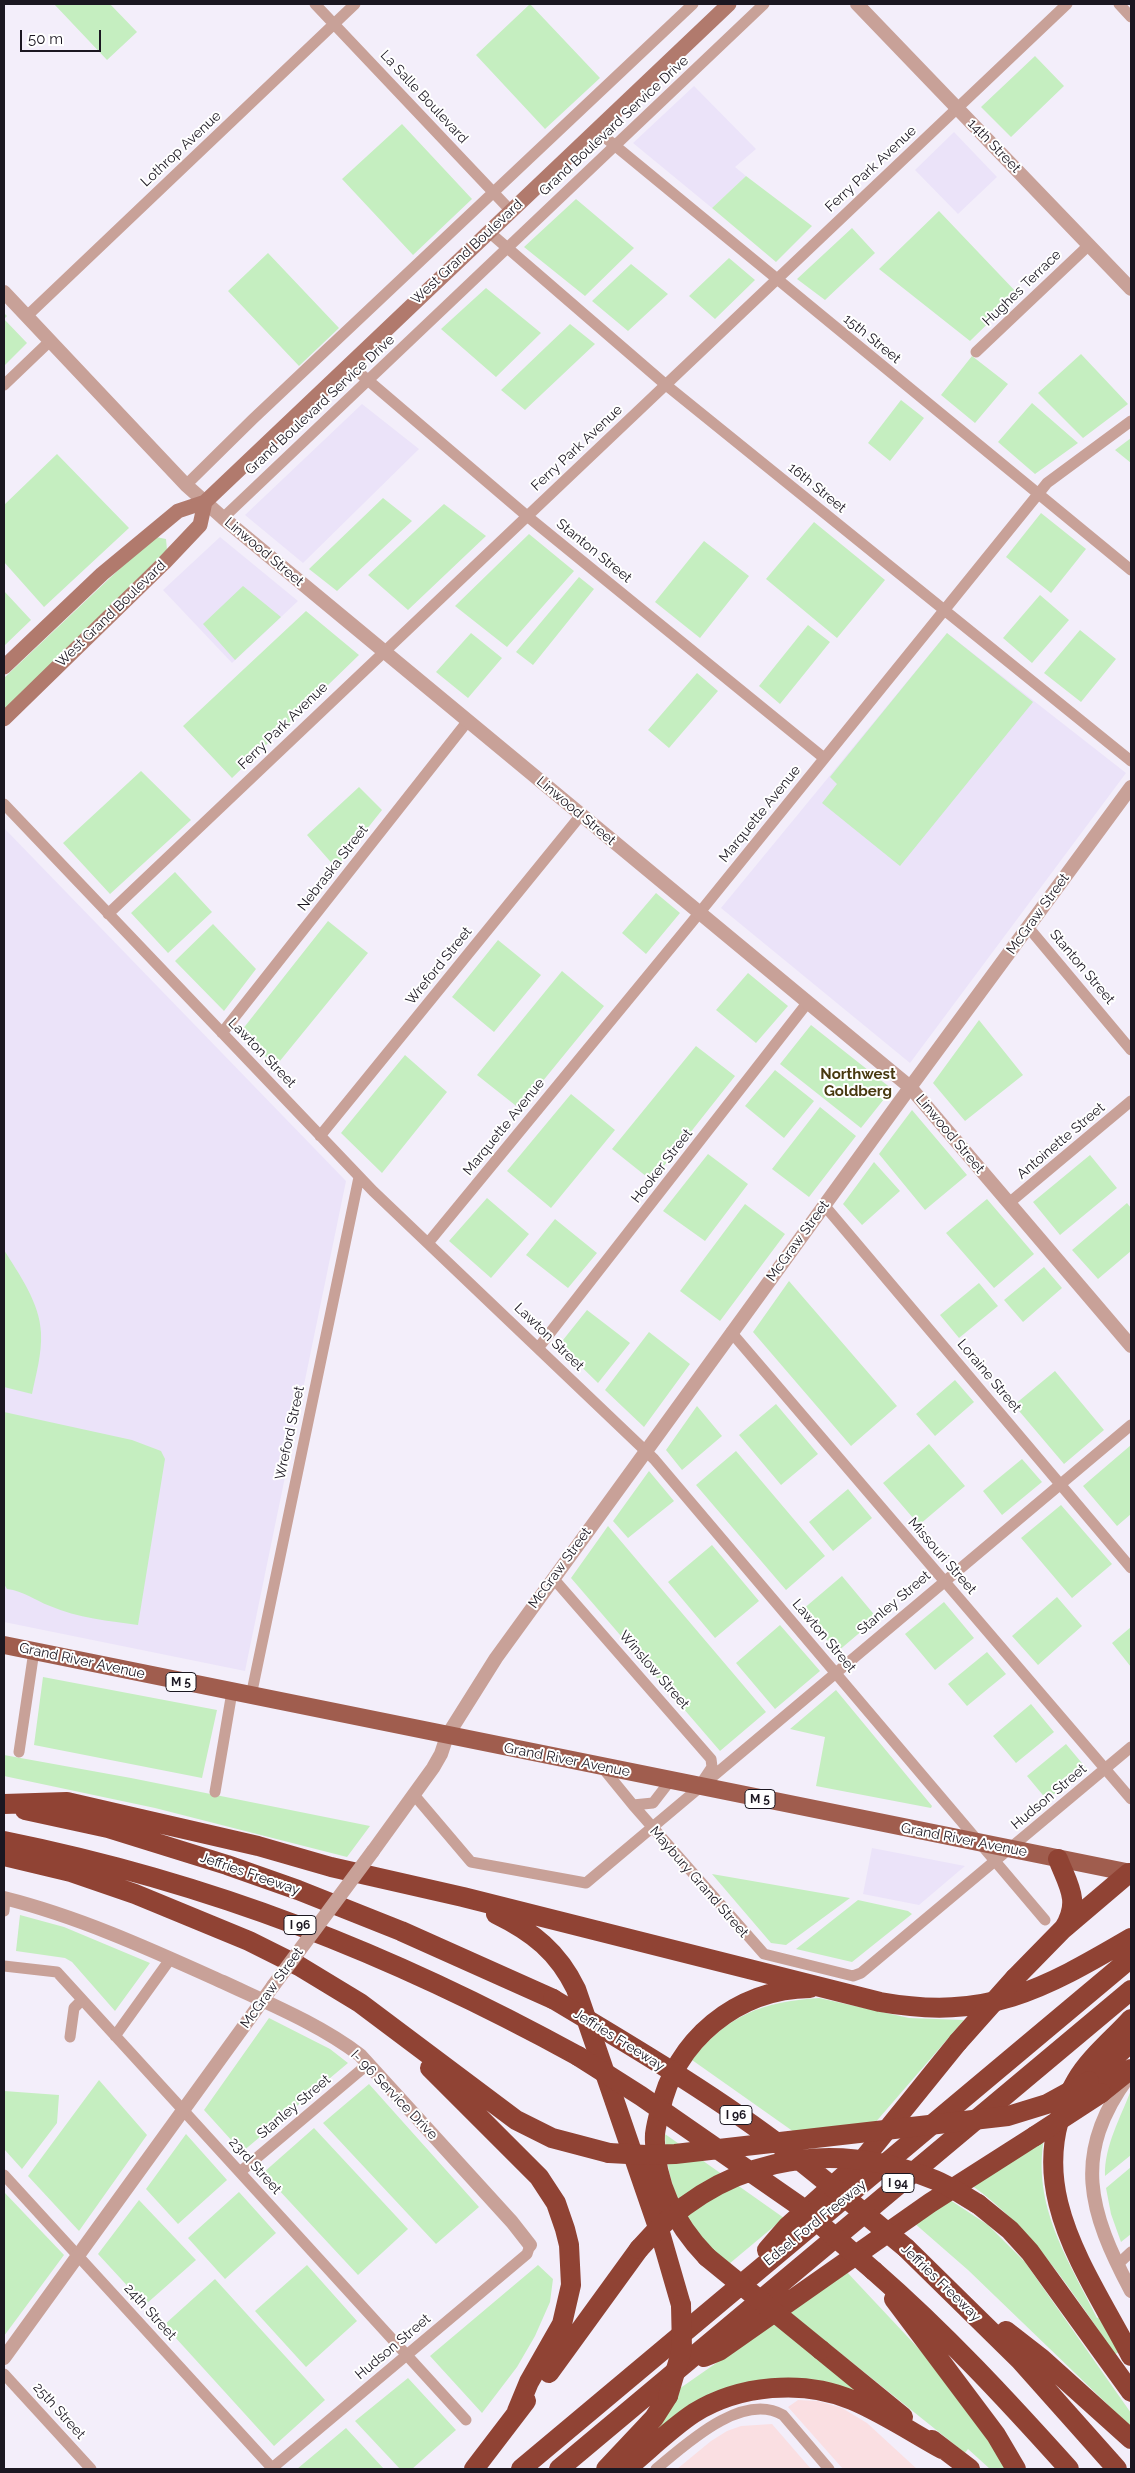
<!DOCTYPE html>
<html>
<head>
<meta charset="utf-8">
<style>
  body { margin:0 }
  #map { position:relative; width:1135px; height:2473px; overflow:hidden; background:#f3eefa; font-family:Raleway,sans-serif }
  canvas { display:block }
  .frame { position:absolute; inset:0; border:5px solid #1b1721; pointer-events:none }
  .scale { position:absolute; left:20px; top:30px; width:81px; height:22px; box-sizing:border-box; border:2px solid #1b1721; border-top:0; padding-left:6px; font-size:15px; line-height:18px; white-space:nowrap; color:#1b1721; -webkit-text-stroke:4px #fff; paint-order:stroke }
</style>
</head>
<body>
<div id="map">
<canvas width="1135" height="2473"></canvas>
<div class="frame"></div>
<div class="scale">50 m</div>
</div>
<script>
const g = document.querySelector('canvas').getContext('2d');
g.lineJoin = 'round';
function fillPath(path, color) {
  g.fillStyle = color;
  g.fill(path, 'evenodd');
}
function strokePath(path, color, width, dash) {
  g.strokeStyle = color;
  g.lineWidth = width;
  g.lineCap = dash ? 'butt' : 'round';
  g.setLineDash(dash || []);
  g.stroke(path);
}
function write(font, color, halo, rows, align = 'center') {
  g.font = font + ' Raleway,sans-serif';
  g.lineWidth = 4;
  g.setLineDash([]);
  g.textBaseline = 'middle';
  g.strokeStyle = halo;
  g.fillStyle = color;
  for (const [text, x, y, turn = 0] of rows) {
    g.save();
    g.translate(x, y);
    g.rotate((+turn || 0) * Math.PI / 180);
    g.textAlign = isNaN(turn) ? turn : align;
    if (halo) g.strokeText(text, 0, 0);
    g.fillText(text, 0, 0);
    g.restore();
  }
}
fillPath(new Path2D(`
  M694,86L756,149L735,167L746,176L712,208L633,143Z
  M954,132L997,177L958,214L915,170Z
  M362,404L419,449L303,563L245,515Z
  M220,537L298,601L232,663L163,590Z
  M947,633L1126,773L910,1063L721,908Z
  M4,828L346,1181L245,1671L4,1622Z
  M872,1848L965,1866L919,1905L863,1894Z`), '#ebe3f9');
fillPath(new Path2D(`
  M798,2400L818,2401L842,2408L867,2423L917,2469H843L788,2407Z
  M772,2424L811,2469H677L711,2441L727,2431L741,2426Z`), '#fadfe2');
fillPath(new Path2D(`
  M54,4H110L137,32L107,60Z
  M530,4L600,78L545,129L476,55Z
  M1035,56L1064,86L1011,137L981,107Z
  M402,124L472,199L413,255L342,179Z
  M746,176L812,226L776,262L712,208Z
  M576,199L634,248L585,296L524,247Z
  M939,211L1018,294L970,341L879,269Z
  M852,228L875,253L825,300L797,279Z
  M268,253L339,328L299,366L228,291Z
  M729,258L755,280L715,319L689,296Z
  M631,264L668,294L628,331L592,301Z
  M486,288L541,333L496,377L441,329Z
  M4,313L7,316L4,319L27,343L4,366Z
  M570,324L595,344L525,410L501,390Z
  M1081,354L1128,404L1083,438L1038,393Z
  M972,356L1008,384L975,423L941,395Z
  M901,400L924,418L890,461L868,443Z
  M1032,403L1078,443L1035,474L998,442Z
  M1131,438V463L1115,450Z
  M57,454L129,528L44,607L4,562V505Z
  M383,498L412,521L337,591L309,569Z
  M444,504L486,536L408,610L368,575Z
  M1041,513L1086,549L1051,593L1006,557Z
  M814,522L885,580L837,638L766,579Z
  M529,534L574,571L507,647L455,606Z
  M156,537L166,539L167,550L4,710V678L148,542Z
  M704,541L749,576L700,638L655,602Z
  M579,577L594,589L533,665L516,652Z
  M243,586L281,617L235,660L203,624Z
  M4,591L31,620L4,646Z
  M1040,595L1069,620L1032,663L1003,638Z
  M306,611L359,655L232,778L183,726Z
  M808,625L830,642L780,704L759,686Z
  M1080,630L1116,659L1081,702L1044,673Z
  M471,633L502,658L468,698L436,672Z
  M947,633L1033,702L900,866L822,803L837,784L830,777Z
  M697,673L718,691L669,748L648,730Z
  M141,771L191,820L110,894L63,843Z
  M359,787L382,810L336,868L307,835Z
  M175,872L212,912L168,953L131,913Z
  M656,893L680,913L646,954L622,933Z
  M328,921L368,953L275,1067L242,1030Z
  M213,924L256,969L224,1011L175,961Z
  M498,940L541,975L494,1032L452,997Z
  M562,971L604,1006L520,1109L477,1075Z
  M748,973L788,1006L756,1043L716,1010Z
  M979,1020L1023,1075L965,1121L933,1083Z
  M811,1025L892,1089L861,1128L780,1064Z
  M696,1046L735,1076L652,1181L612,1149Z
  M405,1055L447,1092L382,1173L341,1133Z
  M775,1070L814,1101L784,1138L745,1106Z
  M571,1094L615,1130L551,1208L507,1171Z
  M820,1107L856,1136L809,1197L772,1169Z
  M912,1110L967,1175L925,1210L879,1154Z
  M708,1154L748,1184L705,1241L663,1211Z
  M1090,1155L1117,1188L1060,1235L1033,1202Z
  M874,1162L900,1191L862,1225L843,1204Z
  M487,1198L529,1234L491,1278L449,1241Z
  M987,1199L1034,1254L994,1288L946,1233Z
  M1127,1203L1131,1208V1251L1098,1279L1072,1250Z
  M745,1204L785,1234L720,1321L680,1291Z
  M555,1219L597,1253L568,1288L526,1255Z
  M4,1250C19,1274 40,1303 41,1333C42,1354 36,1374 32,1394L4,1387Z
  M1044,1267L1062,1288L1023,1322L1004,1300Z
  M789,1281L897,1406L851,1446L753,1332Z
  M979,1283L998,1306L959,1338L940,1315Z
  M587,1310L630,1343L598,1383L559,1345Z
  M649,1332L690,1364L644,1427L605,1390Z
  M1055,1371L1104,1430L1064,1464L1014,1405Z
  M955,1380L974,1402L935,1436L916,1414Z
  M776,1404L818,1454L781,1485L739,1435Z
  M697,1406L722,1436L682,1470L666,1450Z
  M4,1412L132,1440L161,1451L165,1459L138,1625C110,1621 77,1618 50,1606C34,1600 24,1591 7,1589L4,1584Z
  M929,1444L965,1486L919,1525L883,1483Z
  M1131,1445V1514L1117,1526L1083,1486Z
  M736,1451L825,1556L786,1590L696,1485Z
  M1022,1459L1042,1482L1002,1515L983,1491Z
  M649,1471L674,1501L628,1538L613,1521Z
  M848,1489L872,1518L833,1551L809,1522Z
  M1061,1505L1112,1564L1072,1598L1021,1538Z
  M608,1526L766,1712L720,1751L571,1578Z
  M712,1545L759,1601L715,1638L668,1582Z
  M842,1576L877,1618L837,1652L802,1610Z
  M1057,1597L1082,1626L1038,1665L1012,1636Z
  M944,1602L974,1638L935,1670L905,1634Z
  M780,1625L820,1671L775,1709L736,1663Z
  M1131,1627V1667L1112,1643Z
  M987,1652L1006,1674L967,1706L948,1684Z
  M43,1677L217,1710L202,1778L34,1745Z
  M836,1690L932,1806L931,1808L816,1786L825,1737L790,1729Z
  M1031,1704L1054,1732L1016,1763L993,1736Z
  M1066,1744L1086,1768L1047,1800L1027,1776Z
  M4,1755L131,1778L370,1826L347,1857L155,1808L4,1776Z
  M712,1874L850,1898L786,1945L771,1943Z
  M858,1900L908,1911L912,1914L852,1962L796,1949Z
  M20,1915L64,1927L150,1963L115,2011L72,1962L65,1958L16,1951Z
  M819,1998L909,2018L964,2020L874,2124L794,2132L692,2060C727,2015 762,2002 819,1998Z
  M269,2018L330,2049L348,2063L242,2152L204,2110Z
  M99,2080L147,2135L79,2231L28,2176Z
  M369,2084L479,2207L436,2244L323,2123Z
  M1131,2090V2155L1105,2176C1104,2146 1121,2117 1131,2090Z
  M4,2091L59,2095L57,2123L22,2169L4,2149Z
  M314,2128L408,2229L358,2275L263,2173Z
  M186,2134L227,2180L178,2224L146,2189Z
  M665,2134L784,2218L729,2264C686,2228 666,2190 665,2134Z
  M1044,2138C1032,2206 1068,2259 1097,2318L1101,2317L1120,2352L1115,2354C1073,2294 1033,2228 971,2185Z
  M1131,2167V2234L1121,2242L1111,2214L1106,2188Z
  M4,2192L64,2255L4,2336Z
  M239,2192L276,2233L225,2279L188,2238Z
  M139,2200L196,2260L145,2305L98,2254Z
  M950,2200L988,2225L1025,2262L1131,2413V2427L968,2270L913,2222Z
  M307,2265L357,2321L306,2367L255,2311Z
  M538,2265L553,2279L550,2302L535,2336L517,2367L482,2413L430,2356Z
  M845,2270L920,2350L967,2405L1009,2469H990L968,2449L965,2453L789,2312Z
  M215,2279L325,2400L274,2446L164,2325Z
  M775,2322L859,2388L856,2393L791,2379L654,2433L679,2389Z
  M408,2378L456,2430L412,2469H400L355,2421Z
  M346,2428L384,2469H297Z`), '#c5eec0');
strokePath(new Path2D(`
  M315,4L511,211
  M1119,4L1131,17
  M596,130L1131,570
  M489,232L666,385L1131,761
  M27,316L355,4
  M976,352L1089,245
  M349,364L527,516L824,758
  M4,385L50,341
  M186,485L253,419L693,4
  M223,518L764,4
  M4,804L373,1191L654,1459L1045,1920
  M108,914L1067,4
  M1028,927L1131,1050
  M222,1033L467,722
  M320,1136L581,815
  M1009,1203L1131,1101
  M824,1205L1131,1568
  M428,1243L692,922L1039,493L1047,483L1131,421
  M731,1332L1131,1799
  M539,1347L808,1002
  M553,1578L711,1759L712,1767L704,1779
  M251,1696L359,1177
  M19,1752L34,1651
  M602,1767L633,1805L653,1803L670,1781
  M215,1792L232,1692
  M415,1796L471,1862L586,1883L1131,1425
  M633,1805L764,1954L853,1976L861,1973L1131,1747
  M4,1911L5,1898
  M4,1966L57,1972L466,2420
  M115,2036L171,1958
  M70,2037L74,2008L82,2000
  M240,2172L368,2064
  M4,2175L273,2469
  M1117,2265L1131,2252
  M4,2374L91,2469
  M271,2469L527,2254L530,2245
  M656,2469C685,2445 742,2391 783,2415L829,2469`), '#c8a198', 11);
strokePath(new Path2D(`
  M857,4L1131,289
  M4,292L186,485L223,518L910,1087L1131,1346
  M373,1851L433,1768L441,1754L447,1736L496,1658L903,1097L1131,787
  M4,1898C80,1917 152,1950 223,1982C270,2004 319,2024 360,2055L512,2222L530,2245
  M1129,2076C1071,2154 1089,2212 1131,2291
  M4,2358L273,1986`), '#c8a198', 14);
strokePath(new Path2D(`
  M4,667L102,574L178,511L205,502L729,4
  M4,719L164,563L200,525L205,502`), '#b17a6d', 15);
strokePath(new Path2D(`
  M4,1645L1131,1873`), '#a05d4e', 18);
strokePath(new Path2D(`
  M4,1804L67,1802L258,1846L331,1867L463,1897L880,2002C987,2021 1042,1990 1131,1938
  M25,1810L108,1828L227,1865L298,1890L401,1931L553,1999
  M4,1841C212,1883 392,1954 578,2056
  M4,1856L71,1872L135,1894L249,1941L299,1966L360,2003L516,2120L552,2138L609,2153
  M1058,1859C1068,1885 1081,1901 1064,1928
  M496,1914C533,1932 558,1952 576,1989L661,2236L681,2305
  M1015,1978L1063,1929L1129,1873
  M1131,2019C1113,2039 1090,2057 1076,2081C1017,2181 1085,2268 1131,2356
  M430,2068L539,2177L556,2203L565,2229L569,2245L571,2285L562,2324L529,2382L517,2411
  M1089,2081L1131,2042
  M1101,2093L1131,2069
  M978,2204L1010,2230L1030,2252L1131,2392
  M906,2248L1020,2360L1117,2469
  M767,2250L787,2227L865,2157L958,2042
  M707,2257C675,2224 653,2181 655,2134C656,2126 658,2118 660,2111C675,2040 737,1989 810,1988
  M874,2271C944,2332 1007,2400 1069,2469
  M894,2299L996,2435L1016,2469
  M1006,2331L1042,2359L1131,2439
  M821,2350L903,2417
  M704,2357L719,2351L930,2203L1035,2136
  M549,2373L639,2249
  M932,2440L970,2469
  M474,2469L526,2401
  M521,2469L1131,1958
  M559,2469L1131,1990
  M606,2469L654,2418L668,2396
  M626,2469C648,2451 670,2429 694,2413C739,2385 803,2379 852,2400C883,2413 913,2433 942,2449`), '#904334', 20);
strokePath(new Path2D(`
  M273,1986L373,1851`), '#c8a198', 14);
strokePath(new Path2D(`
  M553,1999C633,2047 715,2095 789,2152C829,2183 867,2216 906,2248
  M958,2042L1015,1978
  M578,2056L641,2096L798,2205L874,2271
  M1035,2136L1101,2093
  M609,2153L646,2155L675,2154L1008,2116L1047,2104L1089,2081
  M639,2249C716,2160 825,2135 935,2180C950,2186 964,2196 978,2204
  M707,2257L821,2350
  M668,2396L682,2349L681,2305`), '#904334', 20);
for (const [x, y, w] of [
  [181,1682,30],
  [760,1799,30],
  [300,1925,32],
  [736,2115,32],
  [898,2183,32]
]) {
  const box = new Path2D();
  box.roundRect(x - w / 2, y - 9.5, w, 19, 4);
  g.fillStyle = '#fff';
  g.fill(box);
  strokePath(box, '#1b1721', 1);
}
write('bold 12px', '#1b1721', null, [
  ["M 5",181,1682],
  ["M 5",760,1799],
  ["I 96",300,1925],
  ["I 96",736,2115],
  ["I 94",898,2183]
]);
write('14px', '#1b1721', '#fff', [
  ["La Salle Boulevard",424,97,47],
  ["Grand Boulevard Service Drive",614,126,-43],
  ["14th Street",994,146,46],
  ["Lothrop Avenue",181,149,-43],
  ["Ferry Park Avenue",871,169,-43],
  ["West Grand Boulevard",467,252,-43],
  ["Hughes Terrace",1022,288,-44],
  ["15th Street",872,339,39],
  ["Grand Boulevard Service Drive",320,405,-43],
  ["Ferry Park Avenue",577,448,-43],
  ["16th Street",817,488,39],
  ["Stanton Street",594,551,39],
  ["Linwood Street",264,552,40],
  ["West Grand Boulevard",111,614,-44],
  ["Ferry Park Avenue",283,726,-44],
  ["Linwood Street",576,811,40],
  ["Marquette Avenue",760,814,-51],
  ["Nebraska Street",333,868,-52],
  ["McGraw Street",1038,914,-54],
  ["Wreford Street",439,966,-51],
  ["Stanton Street",1082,967,50],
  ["Lawton Street",262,1053,46],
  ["Marquette Avenue",504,1127,-51],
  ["Linwood Street",950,1134,50],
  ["Antoinette Street",1061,1141,-40],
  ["Hooker Street",662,1166,-52],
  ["McGraw Street",798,1241,-54],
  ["Lawton Street",549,1337,44],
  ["Loraine Street",989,1376,50],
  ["Wreford Street",290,1433,-78],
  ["Missouri Street",942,1556,49],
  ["McGraw Street",560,1568,-54],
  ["Stanley Street",894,1603,-40],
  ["Lawton Street",824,1636,50],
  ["Grand River Avenue",82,1661,12],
  ["Winslow Street",654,1670,49],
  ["Grand River Avenue",567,1760,11],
  ["Hudson Street",1049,1797,-40],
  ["Grand River Avenue",964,1840,11],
  ["Jeffries Freeway",250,1874,19],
  ["Maybury Grand Street",699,1882,49],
  ["McGraw Street",272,1988,-54],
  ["Jeffries Freeway",619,2040,32],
  ["I- 96 Service Drive",394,2095,46],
  ["Stanley Street",294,2107,-40],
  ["23rd Street",255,2166,48],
  ["Edsel Ford Freeway",815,2223,-39],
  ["Jeffries Freeway",941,2283,44],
  ["24th Street",150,2312,48],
  ["Hudson Street",393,2347,-40],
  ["25th Street",59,2411,48]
]);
write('bold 15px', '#483910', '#fff', [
  ["Northwest",858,1074],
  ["Goldberg",858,1091]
]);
</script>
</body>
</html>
